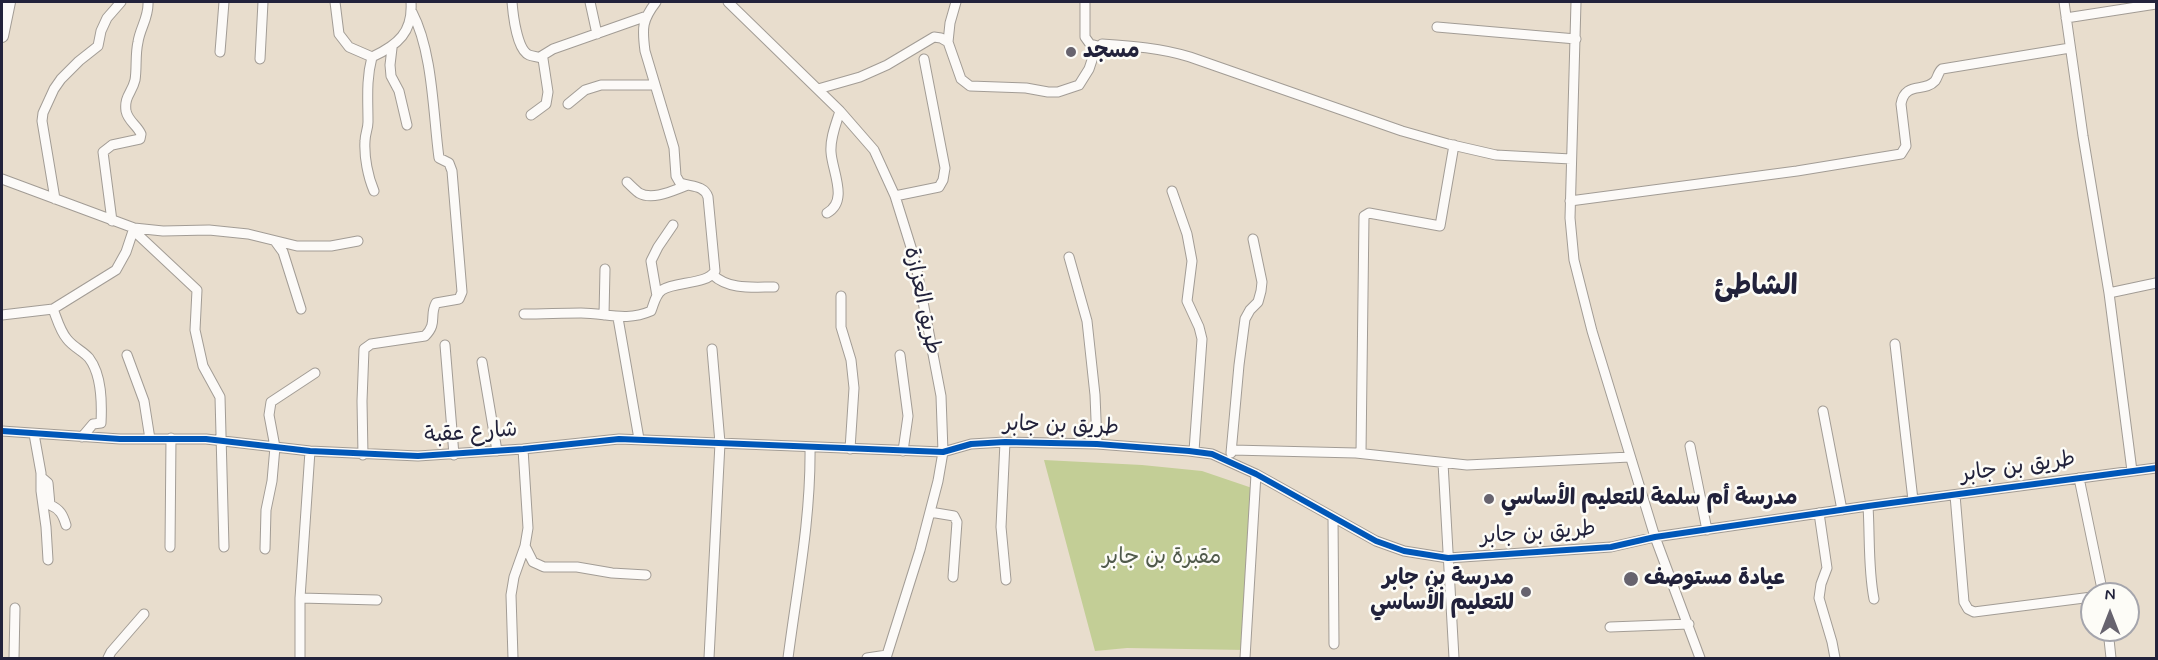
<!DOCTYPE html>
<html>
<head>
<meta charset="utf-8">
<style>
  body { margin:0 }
  #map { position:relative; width:2158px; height:660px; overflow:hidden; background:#e8ddcd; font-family:Mynerve,sans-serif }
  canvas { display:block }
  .frame { position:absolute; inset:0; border:3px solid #22223b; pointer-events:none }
  .north { position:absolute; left:2080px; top:582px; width:60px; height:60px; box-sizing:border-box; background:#fdfcf7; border:2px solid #a5a5ac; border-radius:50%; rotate:0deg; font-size:16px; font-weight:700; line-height:24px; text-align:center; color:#22223b }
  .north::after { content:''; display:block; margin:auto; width:21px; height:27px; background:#67636e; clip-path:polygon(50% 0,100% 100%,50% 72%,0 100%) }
</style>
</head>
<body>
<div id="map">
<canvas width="2158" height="660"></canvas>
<div class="frame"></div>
<div class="north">N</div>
</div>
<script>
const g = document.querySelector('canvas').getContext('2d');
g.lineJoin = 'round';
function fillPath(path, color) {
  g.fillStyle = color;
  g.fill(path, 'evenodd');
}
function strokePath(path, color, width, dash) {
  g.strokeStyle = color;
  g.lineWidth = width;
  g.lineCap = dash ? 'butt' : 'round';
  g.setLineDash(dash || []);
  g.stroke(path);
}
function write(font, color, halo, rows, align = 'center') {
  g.font = font + ' Mynerve,"Playpen Sans Arabic",sans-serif';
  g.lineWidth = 5;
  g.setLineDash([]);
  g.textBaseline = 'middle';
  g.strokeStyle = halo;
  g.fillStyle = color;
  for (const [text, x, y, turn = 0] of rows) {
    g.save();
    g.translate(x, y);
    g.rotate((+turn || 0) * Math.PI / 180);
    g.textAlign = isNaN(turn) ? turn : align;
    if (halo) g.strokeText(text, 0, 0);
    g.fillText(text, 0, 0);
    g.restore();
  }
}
fillPath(new Path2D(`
  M1044,460L1142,465L1202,471L1255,489L1246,650L1127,648L1095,651Z`), '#c3ce96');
const minor = new Path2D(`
  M335,2L339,34L349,47L372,57
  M512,2C513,14 517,50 529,55C534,57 538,56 543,59L548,92L546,104L531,115
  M590,2L597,34
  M728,2L840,111L874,150L895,196L915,260L941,396L943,452L938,481L920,550L886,658
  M1085,2V37L1090,44L1098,46
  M1576,2L1570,218L1574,260L1592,331L1655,537L1700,658
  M2064,2L2083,136L2109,293L2132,471
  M2066,18L2156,4
  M1437,27L1576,39
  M948,42L950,23L956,2
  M392,48L390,65L391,76L399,91L407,125
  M220,52L224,2
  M540,57L553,49L644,17
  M260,59L263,2
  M818,89L860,77L887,65L934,37L941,38L948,42L961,79L970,86L1026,88L1048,92H1058L1079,85L1089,69L1095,51L1102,44C1132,46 1161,48 1190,57L1402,131L1448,144L1496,155L1571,159
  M568,104L585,90L601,85H655
  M2,179L134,228L163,231L209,230L248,234L297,246H331L358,241
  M627,182C631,186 635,190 639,193C653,201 674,190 688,185
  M374,191C368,177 364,157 365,141C365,134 368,129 368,122C368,99 366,80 372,57C398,45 413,32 411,2
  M1172,191L1187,234L1192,261L1187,301L1199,327L1202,339L1194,451
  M895,196L939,187L943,180L945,168L924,59
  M55,199L42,121L43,113L54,89L61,79L79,61L98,46L101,31L107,18L121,2
  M1570,201L1797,171L1901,154L1906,146L1901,104C1905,81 1924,93 1935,81C1938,77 1938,72 1942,69L2070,48
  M827,213C849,201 832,171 831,152C830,138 836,124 840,111
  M112,221L103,152L112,145L140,139L141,134C137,125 128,121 126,111C124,96 132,93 135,80C137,68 135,55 138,42C140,28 149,17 148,2
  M133,230L197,290L195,330L203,366L220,397L224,547
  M275,241L283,252L301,309
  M1069,257L1087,321L1095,395L1097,444
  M713,275C729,290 753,287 774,287
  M2109,293L2156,283
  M657,296L651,261L658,247L673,225
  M841,296V327L851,360L854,388L850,449
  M53,309C57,319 60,331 67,339C73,347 83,351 89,358C102,375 102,403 101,423L93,424L82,437
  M524,314C543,314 562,313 581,313C606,313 626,322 651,311C654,304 655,295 662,290C675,281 707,285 715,271L708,197C704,185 691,187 680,183L676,176L674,148L645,51C642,28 642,20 656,2
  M2,315L53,309L116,270L126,252L134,228
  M604,315L605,269
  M618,318L639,439
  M1895,344L1913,500
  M445,345L454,455
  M127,355L144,401L150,439
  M900,355L908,416L903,451
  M482,362L497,451
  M1823,411L1842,510
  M2,431L120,439H206L310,451L418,456L523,449L619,439L943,452L971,444L1005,442L1097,444L1189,451L1212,454L1256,474L1376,541L1404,551L1448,558L1611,547L1655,537L1868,506L2156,468
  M34,434L41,473V491L46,527L48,560
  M1005,442L1001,527L1006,580
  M1690,446L1707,530
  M1232,450L1356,453L1467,465L1630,457
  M1231,453L1239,365L1245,319L1250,310L1258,302L1261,291L1262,282L1253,239
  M1361,453L1364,216L1369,213L1440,226L1454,145
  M363,455L362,401L364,349L371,344L425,336C438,323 429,316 436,303L459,299L462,292L452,171L449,163L439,158C433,114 433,52 412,12
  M1443,463L1454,658
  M41,477L48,483L50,505C60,509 63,515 66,525
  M2079,478L2103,594
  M1955,495L1964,602L1968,609L1974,612L2092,597
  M1868,506C1870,537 1868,569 1874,599
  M930,512L954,516L957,522L953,577
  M1819,513L1827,568L1821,584L1819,598L1832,642L1835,658
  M1333,517L1334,644
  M525,546L533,562L544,567H577L612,573L646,575
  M170,547L171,438
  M265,549L266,510L272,481L275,447L269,415L271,402L315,373
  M300,598L377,600
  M1610,627L1689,624
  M2108,630L2111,658
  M14,658L15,608
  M108,658L111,652L144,614
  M300,658V598L310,451
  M513,658L511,595L514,577L525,546L528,528L523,449
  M709,658L720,443L712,349
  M788,658C797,588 811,519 810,447
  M867,658L887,655
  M1245,658L1256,474`);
const major = new Path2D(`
  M2,36L9,2`);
strokePath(minor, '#a29c95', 11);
strokePath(major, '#a29c95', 14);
strokePath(minor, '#fcfaf8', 9);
strokePath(major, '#fcfaf8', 12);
strokePath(new Path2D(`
  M2,431L120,439H206L310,451L418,456L523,449L619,439L943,452L971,444L1005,442L1097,444L1189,451L1212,454L1256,474L1376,541L1404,551L1448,558L1611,547L1655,537L1868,506L2156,468`), '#0057b8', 6);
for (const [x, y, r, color] of [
  [1071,52,6,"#67636e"],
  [1489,499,6,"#67636e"],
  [1631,579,8,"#67636e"],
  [1526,592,6,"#67636e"]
]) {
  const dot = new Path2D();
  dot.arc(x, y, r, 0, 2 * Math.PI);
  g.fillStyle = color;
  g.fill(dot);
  strokePath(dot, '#fdfcf7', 2);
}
write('bold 22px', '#22223b', '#fdfcf7', [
  ["مسجد",1083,52],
  ["مدرسة أم سلمة للتعليم الأساسي",1501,499],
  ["مدرسة بن جابر",1514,579,"right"],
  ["للتعليم الأساسي",1514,604,"right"],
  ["عيادة مستوصف",1644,579]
], 'left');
write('22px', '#22223b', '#fdfcf7', [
  ["طريق العزازة",921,301,78],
  ["طريق بن جابر",1061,427,2],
  ["شارع عقبة",471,434,-4],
  ["طريق بن جابر",2018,468,-8],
  ["طريق بن جابر",1538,534,-4]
]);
write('22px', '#505a4b', '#fdfcf7', [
  ["مقبرة بن جابر",1162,558]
]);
write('bold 28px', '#22223b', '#fdfcf7', [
  ["الشاطئ",1756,288]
]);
</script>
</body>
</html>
